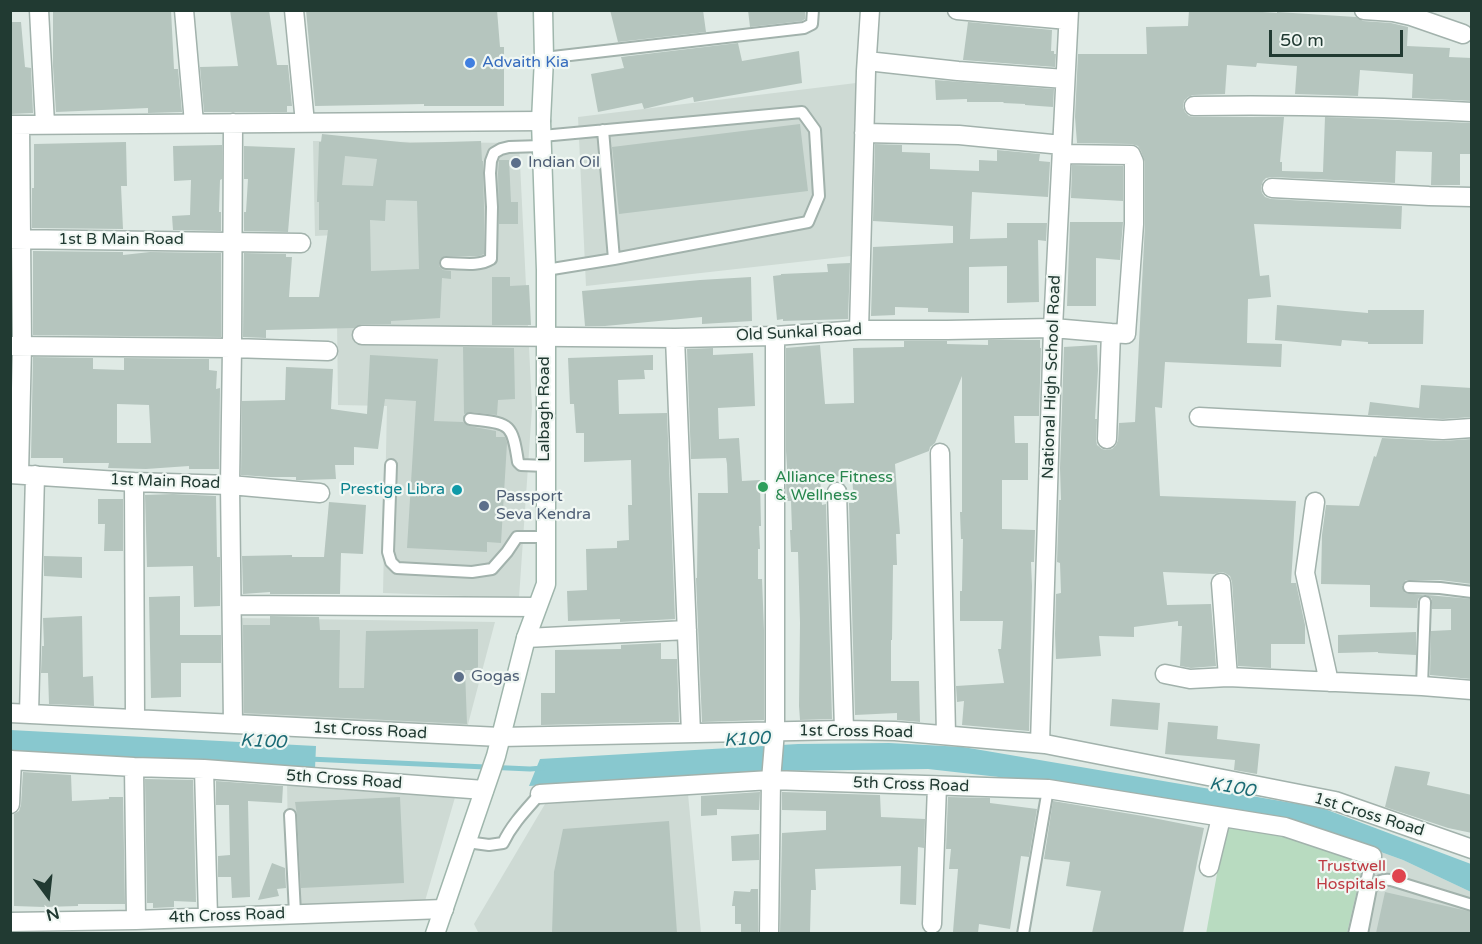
<!DOCTYPE html>
<html>
<head>
<meta charset="utf-8">
<style>
  body { margin:0 }
  #map { position:relative; width:1482px; height:944px; overflow:hidden; background:#dfeae5; font-family:"Varela Round",sans-serif }
  canvas { display:block }
  .frame { position:absolute; inset:0; border:12px solid #213a32; pointer-events:none }
  .north { position:absolute; left:18px; top:866px; width:60px; height:60px; -webkit-text-stroke:4px #f0f7f3; paint-order:stroke; rotate:165deg; font-size:16px; font-weight:700; line-height:24px; text-align:center; color:#213a32 }
  .north::after { content:''; display:block; margin:auto; width:21px; height:27px; background:#213a32; clip-path:polygon(50% 0,100% 100%,50% 72%,0 100%) }
  .scale { position:absolute; left:1269px; top:30px; width:134px; height:27px; box-sizing:border-box; border:3px solid #213a32; border-top:0; padding-left:8px; font-size:18px; line-height:21px; white-space:nowrap; color:#213a32; -webkit-text-stroke:4px #f0f7f3; paint-order:stroke }
</style>
</head>
<body>
<div id="map">
<canvas width="1482" height="944"></canvas>
<div class="frame"></div>
<div class="north">N</div>
<div class="scale">50 m</div>
</div>
<script>
const g = document.querySelector('canvas').getContext('2d');
g.lineJoin = 'round';
function fillPath(path, color) {
  g.fillStyle = color;
  g.fill(path, 'evenodd');
}
function strokePath(path, color, width, dash) {
  g.strokeStyle = color;
  g.lineWidth = width;
  g.lineCap = dash ? 'butt' : 'round';
  g.setLineDash(dash || []);
  g.stroke(path);
}
function write(font, color, halo, rows, align = 'center') {
  g.font = font + ' "Varela Round",sans-serif';
  g.lineWidth = 4.5;
  g.setLineDash([]);
  g.textBaseline = 'middle';
  g.strokeStyle = halo;
  g.fillStyle = color;
  for (const [text, x, y, turn = 0] of rows) {
    g.save();
    g.translate(x, y);
    g.rotate((+turn || 0) * Math.PI / 180);
    g.textAlign = isNaN(turn) ? turn : align;
    if (halo) g.strokeText(text, 0, 0);
    g.fillText(text, 0, 0);
    g.restore();
  }
}
fillPath(new Path2D(`
  M856,83L851,256L586,286L578,117Z
  M313,141L519,143L532,408L519,598L383,593L387,406L338,405L336,235L315,236Z
  M238,618L495,622L467,728L235,718Z
  M287,779L456,794L425,901L289,905Z
  M688,794L701,933L479,934L474,924L545,804Z
  M1367,847L1403,860L1471,892V933L1347,934Z`), '#cedad4');
fillPath(new Path2D(`
  M1226,825L1285,833L1364,860L1347,933L1206,934Z`), '#b8dbc0');
fillPath(new Path2D(`
  M10,730L316,746L315,769L11,755Z
  M889,743L963,747L1322,808L1471,864V892L1403,860L1367,847L1043,782L928,769L778,771L529,786L540,759L798,744Z`), '#88c8cf');
strokePath(new Path2D(`
  M309,759L530,769L543,768`), '#88c8cf', 5);
fillPath(new Path2D(`
  M53,10H171L174,69H178L182,112L148,113V108L56,112L53,66Z
  M230,10H269L277,65H288L292,106H287V112H204L200,67L238,66Z
  M306,10H497L500,47H504V106H424V104L315,106Z
  M610,10H703L706,32L618,42Z
  M748,10H805V19L802,21L750,27Z
  M1189,10H1234L1277,13V12L1356,17L1363,21L1391,23L1408,27L1407,46L1450,48L1449,57L1472,58V101L1412,98L1413,74L1360,70L1358,96L1295,94L1297,66L1257,63L1256,67L1227,65L1225,94L1193,95L1188,97L1184,101L1183,107L1185,112L1189,116L1194,117H1284L1280,162H1282V171L1323,172L1325,117L1472,123V154H1460V185H1431L1432,152L1396,151L1395,183L1273,177L1266,178L1263,181L1261,187L1262,193L1265,197L1271,199L1402,206L1401,229L1254,224L1260,276L1269,275L1271,297L1248,299L1247,343L1282,344L1281,367L1165,362L1162,408L1155,407L1160,496L1296,501L1291,583H1296L1305,625V644H1271V668L1238,666L1232,582L1230,576L1225,573L1221,572L1214,574L1163,572L1167,605L1211,604L1216,666L1191,668L1180,666L1182,626H1178V621L1134,627V637L1099,636L1101,656L1056,659L1055,634L1056,594L1061,593L1060,563L1057,562L1059,500H1061L1060,468L1064,347L1097,345L1098,370L1095,419H1097L1096,439L1097,445L1102,449L1106,450L1112,449L1116,445L1118,440L1119,423L1135,422L1145,224V162L1141,151L1138,146L1131,144L1077,143L1075,117L1078,54H1147L1146,27L1188,26Z
  M10,22H21L25,67L31,68L33,113L10,114Z
  M968,22L1052,30L1051,51H1054V54H1056L1055,67L963,60Z
  M738,43L742,61L799,51L802,83L694,102L693,97L644,109L642,103L598,112L591,74L624,68L621,57Z
  M935,80L1054,89L1053,107L1025,105V104L1003,103L1004,102H967V99L936,100Z
  M800,124L808,191L619,214L612,147Z
  M322,134L410,143L481,141L482,161H483V173L484,207V254L479,256H446L440,259L439,266L443,270L451,271V279L442,278L440,318L391,321V324H362L354,328L266,330V338L243,337L244,253L286,254V257H292L289,297H319L328,230H319V202H317L319,142H321ZM345,156L377,159L373,186L342,185ZM386,200L417,201L419,269L371,271L370,220L385,221Z
  M126,142L127,186H121L123,229L32,228V188H34V144Z
  M875,144L902,145V152L930,153V169L979,171V160L997,161V150L1040,154L1039,161L1050,162L1048,197L972,192L970,239L1007,238V223H1047L1046,241L1038,240L1039,302L1007,303V266L969,267V313L928,312V308L895,307V315L871,316L873,247L953,243V226L873,221Z
  M222,145V179L220,180L219,212H221V231L173,230L172,216L190,215L191,180L174,181L173,146Z
  M244,146L295,148L288,232L244,231V212H246L248,179H244Z
  M499,160H509L511,202H518V224H499L498,173Z
  M1072,165L1123,166V201L1071,198Z
  M1070,222H1123L1120,260L1096,258V306H1067Z
  M33,251L123,252V255L150,252L221,253V337L33,335Z
  M850,263L848,319L783,321V319L777,320L773,276L781,275V274L828,272L827,264Z
  M492,277H510V286L529,285L531,325H492Z
  M751,277L752,321L702,324V317L605,326H585L582,291L700,280Z
  M1277,305L1368,313V310H1424L1423,344H1368V342L1342,340L1341,346L1275,340Z
  M988,340H1040V348H1041L1039,416H1014L1015,443H1028V480H1002V529L1035,530L1034,562H1031L1032,586L1029,731L962,725L964,701L957,702L956,686L1004,683L998,649H1001L1003,621H960V591H962L963,539H961L960,512H962V376L935,443L930,447L929,451L895,464L900,534H896L897,565H893L892,640H891V681H919L920,722L897,720V713L855,715L849,503H854L852,476L820,477L822,505L826,504L832,719L800,720L799,706L800,623L798,552H791L790,530H792L791,501H787L786,484L788,483L786,451V348L820,345L825,404L854,403L853,348L904,347V341H947V344L988,345Z
  M463,347L514,348L515,399L498,400L497,415L471,412L464,414Z
  M713,348V355L753,353L755,406L718,408L719,439L739,438L742,481L760,480L761,526H759L760,549H758V579H762L764,630V720L702,722L696,578H697L698,493H728L727,464L726,458L691,459L687,349Z
  M370,355L438,359L434,421L463,422L469,426L496,431V437H505L507,443L501,543L487,542V552L407,548L416,401L385,399L378,449L354,447V465H335L336,479L302,480H296V477H270L241,475L242,401L285,400L286,367L333,369L331,409L367,414Z
  M653,355V370H644L645,379L618,380L619,414L667,413L675,619L620,622V619L568,621L567,591L587,590L586,549L617,548V541L629,540L628,505H632L631,460L584,462V433H576L574,404H570L568,358Z
  M33,357L93,358V369L124,370V358L209,359V370L217,371L216,389L220,388L219,469H189V466L146,469L108,468L109,463H63V458H31ZM117,404L149,405L151,443H117Z
  M1421,385L1472,388V417L1443,419L1368,415L1370,402L1419,408Z
  M1382,438L1442,441L1472,439V584L1440,580H1406L1402,586L1405,593L1423,595L1418,599L1417,608L1370,607V585L1321,584L1322,535L1326,505L1359,506L1374,456L1376,457Z
  M173,494L216,496L217,557H220V606L194,607L193,566L147,567L145,495Z
  M98,499H123V551H104L105,524H98Z
  M329,502L366,505L363,554L341,553L340,594H270V592L243,594L242,556L292,555V557H324Z
  M44,556L82,557V578L44,576Z
  M1427,595L1472,599L1471,679L1430,675L1431,631L1451,630V609H1432V599Z
  M180,596V635H221V663H181V697L151,698L149,597Z
  M82,616L83,677L93,676L94,706L49,704L48,673H41L42,646H44L43,618Z
  M270,616L319,617L320,630H340L339,688H364L366,631L478,629V670H465L467,724L244,713L243,625H270Z
  M1416,632V655L1378,653V652L1338,653V635Z
  M661,643V659H677L679,722L541,725V693H555V650L621,649V645Z
  M1112,699L1160,703L1158,730L1110,726Z
  M1168,722L1218,726L1217,739L1260,744L1257,774L1234,770L1235,760L1165,754Z
  M1395,766L1430,772L1427,785L1472,795V833L1448,828L1385,807Z
  M23,772L71,775L72,801L109,799V797H123L125,904H78V906L44,907L14,906V814L19,811L21,805Z
  M145,779L193,780L196,902L174,901V907L153,908V903H147Z
  M216,781L283,786L282,803L248,801L250,897L232,898L231,877H218V856L230,855L229,805H216Z
  M760,792L759,810L717,809V815L701,816V796Z
  M782,792L880,795L881,817L925,819L924,848L918,847L916,905L900,904L901,866L815,869L816,890H811L810,933H780L782,833L826,830V811L782,810Z
  M400,797L404,883L301,888L297,815L295,802Z
  M948,797L990,798V803L1037,809L1029,857L1021,856L1010,929L979,924L978,933L953,932L958,869H949L951,849H946Z
  M1053,801L1143,816L1204,828L1183,933H1092L1101,891L1066,886L1070,862L1044,859Z
  M669,821L677,933H552L554,872L563,829Z
  M759,834V860L732,861L731,836Z
  M272,863L285,868L286,888L277,889L279,896L258,900Z
  M751,889H758V933H741V924H735V906H732L734,891L750,892Z
  M1385,892L1472,912V933H1376Z`), '#b5c5be');
const lane = new Path2D(`
  M544,58L804,28L812,24L813,10
  M603,130L614,259
  M542,136L802,112L815,130L819,196L808,222L614,259L546,270
  M446,263C461,263 478,267 491,259L492,207L490,173L491,161L494,153L501,149L509,147L542,146
  M470,419C509,424 512,421 518,462L521,465L546,466
  M391,465L388,552L391,562L397,568L472,572L492,569L507,552L517,537H545
  M1409,587L1440,588L1472,592
  M1422,686L1425,602
  M290,815L295,913
  M467,842L489,845L503,843C512,824 526,810 540,794
  M1023,934L1048,789
  M1354,934L1372,856
  M1362,934L1371,888C1378,881 1382,879 1391,880L1472,905`);
const street = new Path2D(`
  M39,10L45,124
  M184,10L194,123
  M294,10L305,123
  M957,10L1068,20
  M1364,10L1393,12L1411,16L1463,34
  M867,61L958,71L1065,79
  M1194,106C1286,104 1379,107 1472,112
  M233,123L232,348L230,485L233,724
  M10,125L541,121
  M864,133L959,135L1062,145
  M1062,154L1131,155L1134,162V224L1126,334L1111,333
  M1272,188L1429,196L1472,197
  M10,239L301,243
  M859,330L866,71L870,10
  M362,335L675,338L775,336L859,330H947L1053,328L1111,333L1107,439
  M675,338L691,733
  M12,346L232,348L328,351
  M1199,417L1443,430L1472,428
  M940,453L946,735
  M10,474L134,482L230,485L320,493
  M19,474L22,346L20,125
  M134,482L135,719
  M837,492L844,730
  M1315,502L1305,573L1329,682
  M1221,583L1228,677
  M232,605L537,607
  M526,638L687,630
  M1165,674L1190,679L1228,677L1422,686L1472,690
  M10,713L500,737L844,730L895,731L1045,744L1335,801L1472,849
  M29,714L35,475
  M1040,743L1053,328L1069,10
  M10,760L134,767L204,769L484,790
  M134,767L136,920
  M204,769L208,917
  M540,794L771,780L1048,789L1285,827L1372,856
  M10,804L12,760
  M1209,867L1221,818
  M10,922L136,920L444,909
  M932,924L937,786
  M769,934L771,780L775,731V336`);
const secondary = new Path2D(`
  M435,934L496,756L526,638L546,584V270L541,121L544,58L543,10`);
strokePath(lane, '#a2b2ac', 14);
strokePath(street, '#a2b2ac', 21);
strokePath(secondary, '#9fb6ac', 21);
strokePath(lane, '#fff', 10);
strokePath(street, '#fff', 18);
strokePath(secondary, '#fff', 18);
for (const [x, y, r, color] of [
  [470,63,6,"#3f7fe0"],
  [516,163,6,"#5c6f8a"],
  [763,487,6,"#2e9e5b"],
  [457,490,6,"#0f9aa8"],
  [484,506,6,"#5c6f8a"],
  [459,677,6,"#5c6f8a"],
  [1399,876,8,"#e0444e"]
]) {
  const dot = new Path2D();
  dot.arc(x, y, r, 0, 2 * Math.PI);
  g.fillStyle = color;
  g.fill(dot);
  strokePath(dot, '#f0f7f3', 2);
}
write('16px', '#366cbe', '#f0f7f3', [
  ["Advaith Kia",482,63]
], 'left');
write('16px', '#4e5e75', '#f0f7f3', [
  ["Indian Oil",528,163],
  ["Passport",496,497],
  ["Seva Kendra",496,515],
  ["Gogas",471,677]
], 'left');
write('16px', '#213a32', '#f0f7f3', [
  ["1st B Main Road",121,240],
  ["Old Sunkal Road",799,333,-3],
  ["National High School Road",1052,377,-88],
  ["Lalbagh Road",545,409,-90],
  ["1st Main Road",165,482,2],
  ["1st Cross Road",370,731,3],
  ["1st Cross Road",856,732,1],
  ["5th Cross Road",344,780,4],
  ["5th Cross Road",911,785,2],
  ["1st Cross Road",1369,815,17],
  ["4th Cross Road",227,916,-2]
]);
write('16px', '#27864d', '#f0f7f3', [
  ["Alliance Fitness",775,478],
  ["& Wellness",775,496]
], 'left');
write('16px', '#0d838f', '#f0f7f3', [
  ["Prestige Libra",445,490]
], 'right');
write('16px', '#be3a42', '#f0f7f3', [
  ["Trustwell",1386,867],
  ["Hospitals",1386,885]
], 'right');
write('italic 18px', '#1c6b75', '#f0f7f3', [
  ["K100",747,740,-3],
  ["K100",263,742,3],
  ["K100",1232,788,10]
]);
</script>
</body>
</html>
